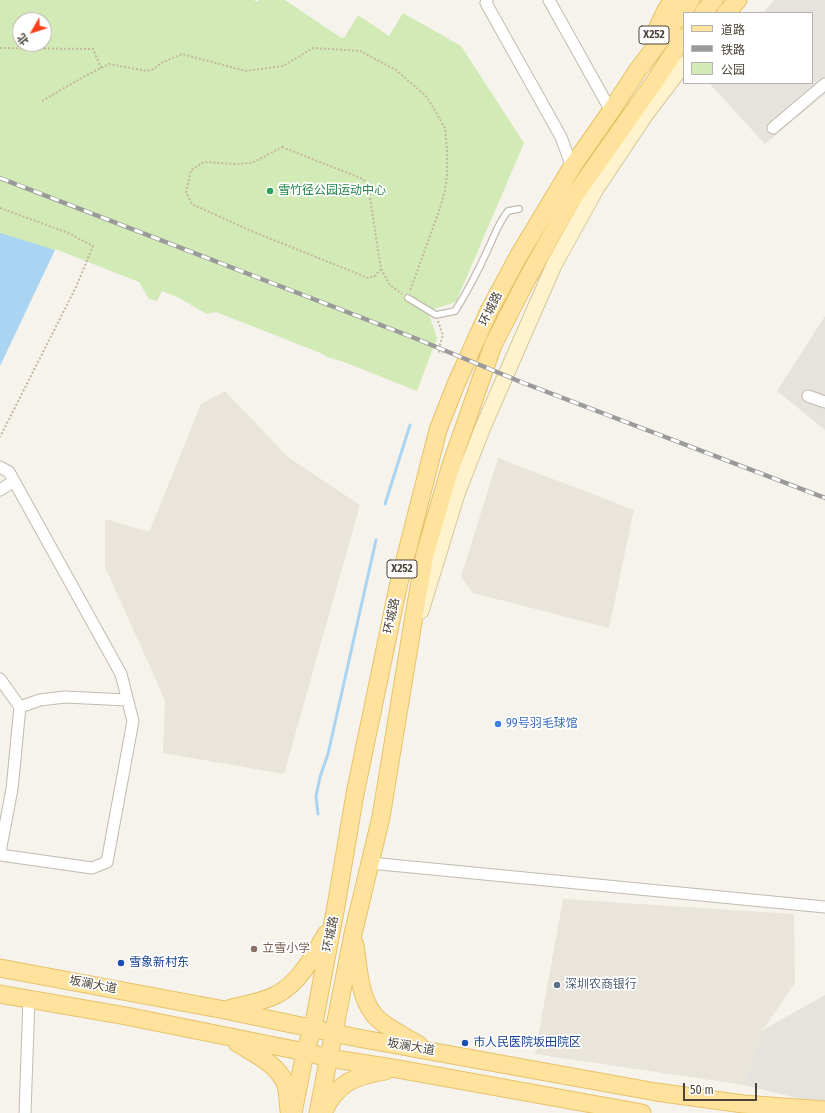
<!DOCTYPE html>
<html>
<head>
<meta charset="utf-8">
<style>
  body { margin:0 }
  #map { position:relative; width:825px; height:1113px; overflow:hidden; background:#f6f3ec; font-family:"Fira Sans Condensed","Noto Sans SC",sans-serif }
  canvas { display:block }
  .legend { position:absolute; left:683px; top:12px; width:130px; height:72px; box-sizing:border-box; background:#fff; border:1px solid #b7b4b0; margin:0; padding:5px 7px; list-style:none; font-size:12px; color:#4b4439 }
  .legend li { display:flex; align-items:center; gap:8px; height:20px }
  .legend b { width:20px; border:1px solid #b7b4b0 }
  .north { position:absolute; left:12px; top:12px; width:40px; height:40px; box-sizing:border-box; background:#fff; border:1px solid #b7b4b0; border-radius:50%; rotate:231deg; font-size:11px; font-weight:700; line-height:16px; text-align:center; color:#4b4439 }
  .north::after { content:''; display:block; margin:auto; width:14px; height:18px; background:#fc3f1d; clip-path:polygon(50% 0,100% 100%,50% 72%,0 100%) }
  .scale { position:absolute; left:683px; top:1083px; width:74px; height:18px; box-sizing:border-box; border:2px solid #4b4439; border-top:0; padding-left:5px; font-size:12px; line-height:14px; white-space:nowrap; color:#4b4439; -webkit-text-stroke:3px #fff; paint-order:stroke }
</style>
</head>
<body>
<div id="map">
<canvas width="825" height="1113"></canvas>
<ul class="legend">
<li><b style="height:5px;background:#ffe39c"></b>道路</li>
<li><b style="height:5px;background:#9a9a9a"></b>铁路</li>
<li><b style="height:11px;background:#d2eab5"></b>公园</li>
</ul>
<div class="north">北</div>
<div class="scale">50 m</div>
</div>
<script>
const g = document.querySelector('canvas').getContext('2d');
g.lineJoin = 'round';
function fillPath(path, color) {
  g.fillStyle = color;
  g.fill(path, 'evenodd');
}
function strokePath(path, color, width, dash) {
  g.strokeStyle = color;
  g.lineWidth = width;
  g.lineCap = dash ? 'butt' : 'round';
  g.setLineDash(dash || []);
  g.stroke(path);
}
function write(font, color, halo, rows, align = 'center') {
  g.font = font + ' "Fira Sans Condensed","Noto Sans SC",sans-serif';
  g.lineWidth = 3.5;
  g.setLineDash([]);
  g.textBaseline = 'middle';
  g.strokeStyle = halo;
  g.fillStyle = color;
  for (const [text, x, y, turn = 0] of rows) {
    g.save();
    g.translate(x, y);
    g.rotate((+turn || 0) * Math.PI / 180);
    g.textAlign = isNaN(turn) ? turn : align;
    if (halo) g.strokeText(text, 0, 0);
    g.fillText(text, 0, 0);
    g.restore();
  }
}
fillPath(new Path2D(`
  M225,391L288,457L360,505L284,774L163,753L165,700L105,567V519L149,532L201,404Z
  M498,458L634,510L609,628L473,593L461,577Z
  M563,899L794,914L795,983L763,1030L744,1085L535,1054Z`), '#eae5da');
fillPath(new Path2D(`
  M774,0H825V94L765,144L709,83H812V13H763Z
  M825,316V430L777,391Z
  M825,995V1105L744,1085L763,1030Z`), '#e6e2dd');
fillPath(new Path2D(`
  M0,0H254L257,2L259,0H285L340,37L344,38L358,15L389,36L403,13L461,46L524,143L456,302L428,311L437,338L417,391L344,362L327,357L323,354L216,312L207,314L179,298L162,291L157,301L149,299L139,282L55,249L0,360ZM20,20H44V44H20Z`), '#d2eab5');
fillPath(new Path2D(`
  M0,233L55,250L0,366Z`), '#a9d4f2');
strokePath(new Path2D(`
  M385,504L410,425
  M318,814L316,796L320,777L328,754L376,540`), '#a9d4f2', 3);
const lane = new Path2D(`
  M408,298L436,315L455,311C468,291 479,269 489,247C495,234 499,222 508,211L519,209`);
const street = new Path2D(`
  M487,0L486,3L561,137L572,167
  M549,0L611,111
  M773,128L825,84
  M808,396L825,402
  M0,467L9,472L121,674L133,721L107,862L92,868L0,855
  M0,490L14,481
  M0,679L20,707L12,789L0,852
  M20,707L40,700L65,697L127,700
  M370,863L825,907
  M25,1113L29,998`);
const secondary = new Path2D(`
  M421,611L457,494L483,427L554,265L596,189L646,114L684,64`);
const primary = new Path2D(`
  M703,13L714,0
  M726,13L738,0
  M653,38L666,10L673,0
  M355,945C359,970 359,1002 379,1020C391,1030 406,1037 419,1045
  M0,968L225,1010L358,1038L656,1092L743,1104L825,1110
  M0,994L126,1016L305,1052L329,1058L398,1069L642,1113
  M228,1009C244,1005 262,1002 276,995C300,982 313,957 326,934
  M237,1043C255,1054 278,1064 286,1085C288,1093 288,1102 289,1110
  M293,1113L305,1052L313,1028L336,906L355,794L398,587L438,430L456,384L489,311L519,255L572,167L611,111L637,71L691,0
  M318,1113L353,934L381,817L415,610L425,554L451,465L493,345L527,279L570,202L653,84L684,37
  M323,1113C336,1083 355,1076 385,1071`);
strokePath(lane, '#c2bbae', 8);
strokePath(street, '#c2bbae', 13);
strokePath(secondary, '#d6c79b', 17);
strokePath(primary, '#e6c16a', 19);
strokePath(new Path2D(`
  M0,48L93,49L101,68
  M42,101L83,77L109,64L147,71L154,69L161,63L182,54L246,71L283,66L313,48L360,51L396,70L427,97L445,128L447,150V175L445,191L439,211L410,291
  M282,147L363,179L368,185L381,269L375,276L368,278L249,230L192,204L186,192L191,170L204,162L235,164L252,163Z
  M0,208L66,232L93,246L76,287L0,437
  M381,269L390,285L402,294
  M438,321L443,335L438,351L443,353`), '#c4b79f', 2, [2, 2]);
strokePath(lane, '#fff', 5.5);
strokePath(street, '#fff', 11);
strokePath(secondary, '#fff3cd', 15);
strokePath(primary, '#ffe39c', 17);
const rail = new Path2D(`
  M0,178L417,339L521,382L825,498`);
strokePath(rail, '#9a9a9a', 4.5);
strokePath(rail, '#fff', 3, [9]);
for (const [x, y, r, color] of [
  [270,191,4,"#2e9e5b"],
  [498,724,4,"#3f7fe0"],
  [254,949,4,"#8d6e63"],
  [121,963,4,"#1a4fb4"],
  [557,985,4,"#5c6f8a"],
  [465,1043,4,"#1a4fb4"]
]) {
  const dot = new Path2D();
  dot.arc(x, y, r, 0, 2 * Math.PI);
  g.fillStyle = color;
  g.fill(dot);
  strokePath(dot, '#fff', 1.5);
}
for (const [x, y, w] of [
  [654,35,30],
  [402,569,30]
]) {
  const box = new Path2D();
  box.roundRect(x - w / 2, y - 9, w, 18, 3);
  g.fillStyle = '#fff';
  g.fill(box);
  strokePath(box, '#4b4439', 1);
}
write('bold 11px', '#4b4439', null, [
  ["X252",654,35],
  ["X252",402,569]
]);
write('12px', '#27864d', '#fff', [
  ["雪竹径公园运动中心",278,191]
], 'left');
write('12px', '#4b4439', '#fff', [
  ["环城路",491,309,-64],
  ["环城路",392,616,-78],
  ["环城路",331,934,-79],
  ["坂澜大道",93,985,11],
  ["坂澜大道",411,1047,10]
]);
write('12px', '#366cbe', '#fff', [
  ["99号羽毛球馆",506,724]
], 'left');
write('12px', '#785e54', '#fff', [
  ["立雪小学",262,949]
], 'left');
write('12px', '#164399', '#fff', [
  ["雪象新村东",129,963],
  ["市人民医院坂田院区",473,1043]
], 'left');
write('12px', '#4e5e75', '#fff', [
  ["深圳农商银行",565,985]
], 'left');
</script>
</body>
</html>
